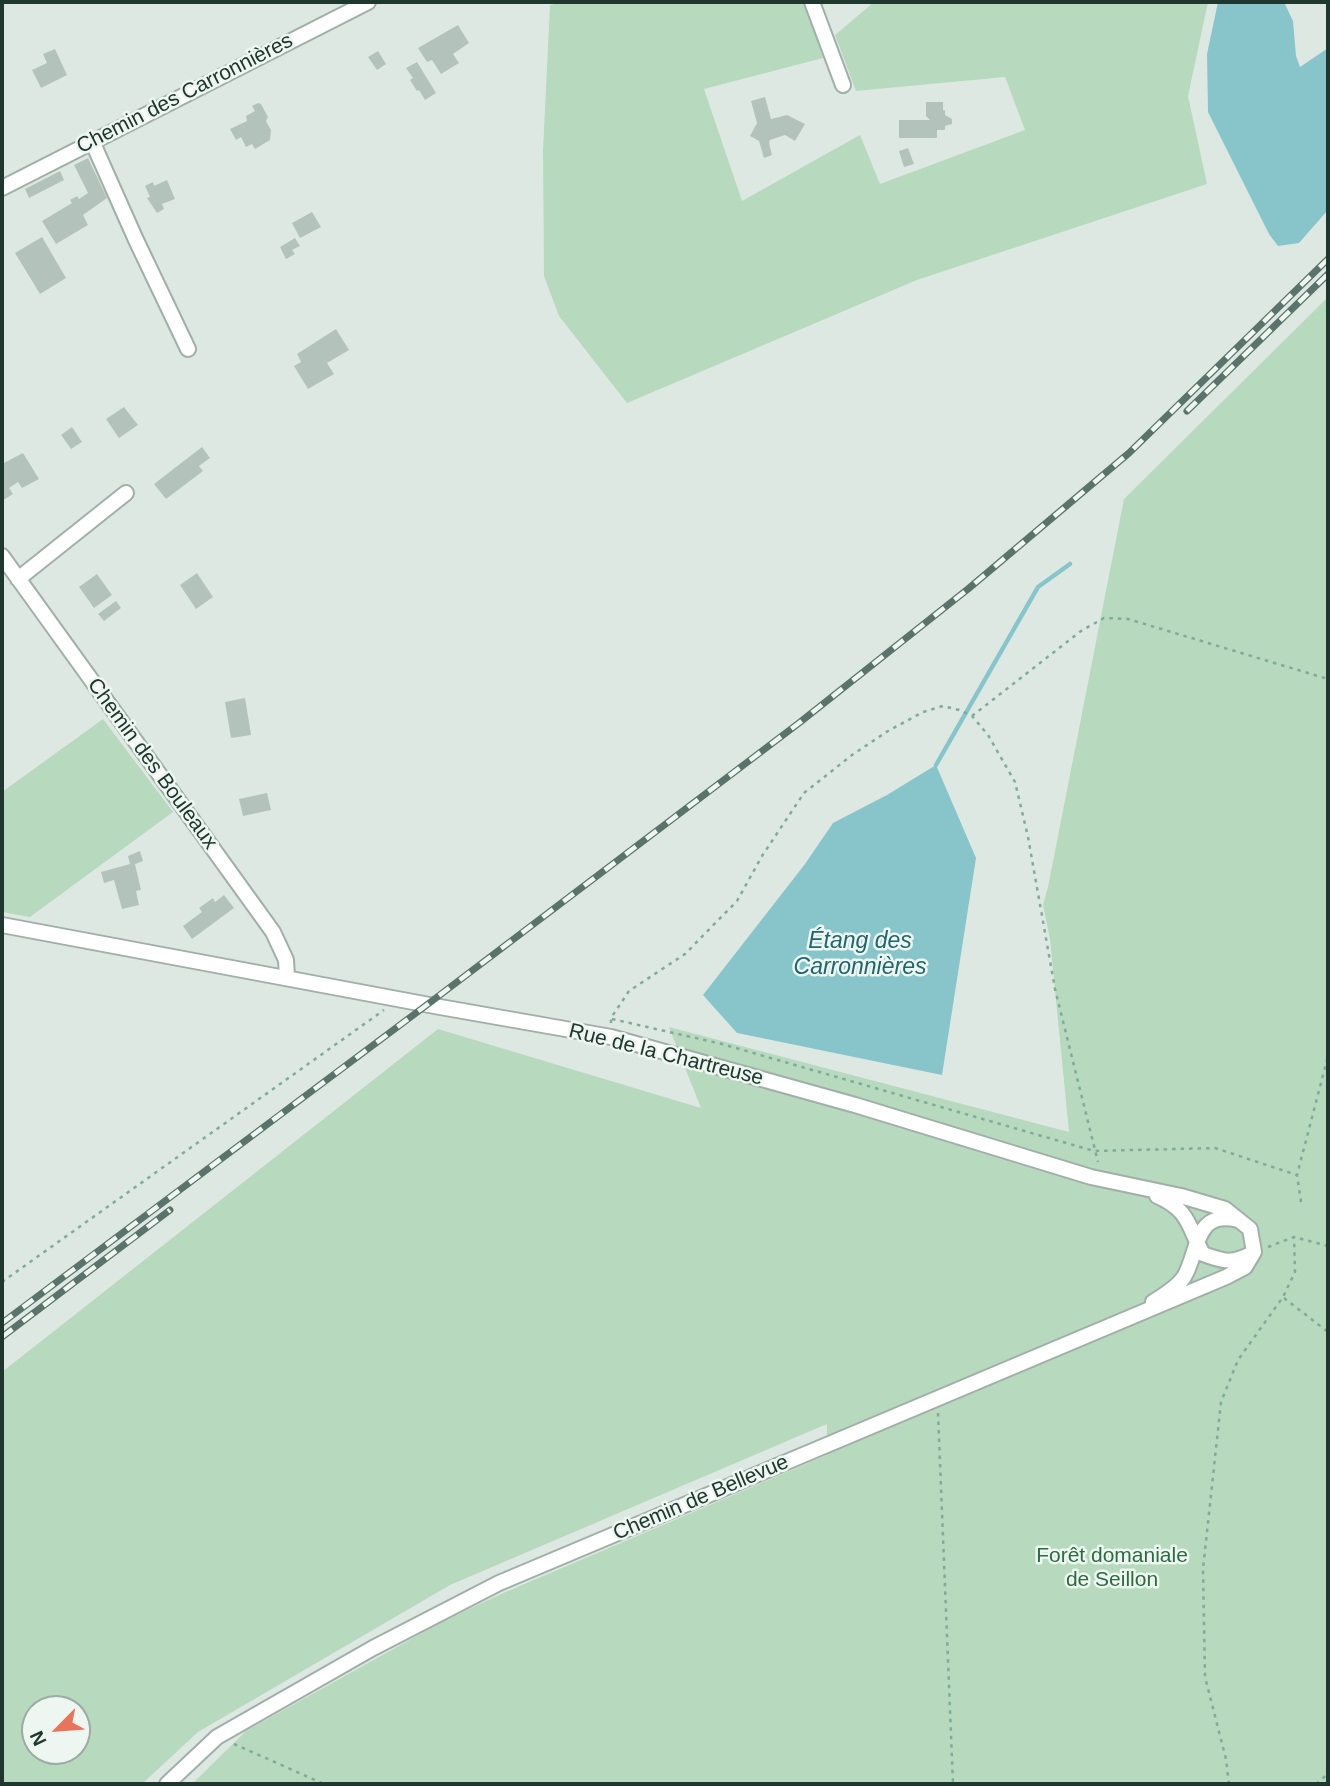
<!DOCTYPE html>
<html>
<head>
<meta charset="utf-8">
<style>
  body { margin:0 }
  #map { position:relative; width:1330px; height:1786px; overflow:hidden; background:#dee8e3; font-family:Helvetica,sans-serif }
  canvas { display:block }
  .frame { position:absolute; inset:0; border:4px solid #20372f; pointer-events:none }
  .north { position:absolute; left:21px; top:1695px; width:70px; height:70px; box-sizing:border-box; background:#eef6f1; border:2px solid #9caaa3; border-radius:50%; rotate:245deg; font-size:19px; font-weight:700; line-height:28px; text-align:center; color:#20372f }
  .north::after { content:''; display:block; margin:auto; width:24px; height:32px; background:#e9745b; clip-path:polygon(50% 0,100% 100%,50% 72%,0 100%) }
</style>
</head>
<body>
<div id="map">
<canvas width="1330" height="1786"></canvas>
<div class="frame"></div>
<div class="north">N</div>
</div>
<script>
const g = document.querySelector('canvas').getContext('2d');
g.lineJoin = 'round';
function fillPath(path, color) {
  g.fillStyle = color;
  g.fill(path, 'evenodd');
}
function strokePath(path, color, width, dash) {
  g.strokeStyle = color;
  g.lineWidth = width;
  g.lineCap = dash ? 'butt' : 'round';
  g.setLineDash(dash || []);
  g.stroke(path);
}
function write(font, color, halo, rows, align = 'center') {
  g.font = font + ' Helvetica,sans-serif';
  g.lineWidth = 5;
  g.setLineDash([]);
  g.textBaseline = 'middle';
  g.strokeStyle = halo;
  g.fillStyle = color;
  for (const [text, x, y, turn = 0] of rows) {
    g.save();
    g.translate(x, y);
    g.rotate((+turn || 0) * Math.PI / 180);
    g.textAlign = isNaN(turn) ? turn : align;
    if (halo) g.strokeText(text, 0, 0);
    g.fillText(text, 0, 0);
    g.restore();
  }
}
fillPath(new Path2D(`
  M565,2H804L823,58L704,89L742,201L860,135L880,184L1025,130L1005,77L856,91L835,35L874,2H1208L1188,96L1207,184L917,280L627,403L559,316L544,276L543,151L550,5Z
  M1328,297V1784H192L246,1731L440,1623L501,1594L827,1455V1424L450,1585L198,1732L142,1784H2V1372L438,1029L701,1108L669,1027L1069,1132L1050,939L1043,905L1048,887L1124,499ZM35,1709H77V1751H35Z
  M103,719L173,812L30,917L2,912V792Z`), '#b7d9be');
fillPath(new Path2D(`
  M1218,2H1284L1293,21L1296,56L1300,67L1328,48V210L1299,243L1278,246L1269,234L1208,112L1207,54Z
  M936,765L976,858L942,1075L737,1033L703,995L805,864L833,823L887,795Z`), '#88c5cb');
strokePath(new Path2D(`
  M936,765L1038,587L1070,564`), '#88c5cb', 4.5);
fillPath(new Path2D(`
  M458,25L469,43L453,54L459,63L441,74L432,60L427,62L418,48Z
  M55,49L67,75L41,88L32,70L47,63L43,54Z
  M378,51L386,64L377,70L368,57Z
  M417,62L436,93L425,100L419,90L417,91L410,80L413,78L406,68Z
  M765,97L771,119L787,115L805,124L795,141L785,135L770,140L769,143L772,155L764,158L759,141L750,136L757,123L751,101Z
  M926,102H943V110H945V115L952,119V124L945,126V130H937V138H899V120H930L926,116Z
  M258,103L261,104L268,117L266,121L271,130L270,140L255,149L252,144L246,147L241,137L236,140L230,129L247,121L246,116L255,111L252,106Z
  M908,148L914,164L904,167L899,151Z
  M88,158L107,198L83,215L88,225L56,244L42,221L72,203L70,200L77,196L79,199L88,193L74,165Z
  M60,171L64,180L29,198L25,189Z
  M167,180L175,199L162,204L164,209L157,213L147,198L150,197L145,186L153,182L154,186Z
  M312,212L321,227L300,238L292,223Z
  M42,237L66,278L40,294L15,253Z
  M295,238L300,246L292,250L295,254L286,259L280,247Z
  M336,329L349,350L327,363L334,374L308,389L294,366L301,362L297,354Z
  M124,407L138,425L119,438L106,419Z
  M72,427L82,442L71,449L61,435Z
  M202,447L210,458L199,466L203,471L166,499L154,484Z
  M23,453L39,479L22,488L18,482L9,488L13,494L2,501L4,470L2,464Z
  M197,573L213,597L196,609L180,585Z
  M97,574L112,595L94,608L79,587Z
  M116,601L121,608L104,621L98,614Z
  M245,698L251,735L231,738L225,702Z
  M267,793L271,810L243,816L239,799Z
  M140,851L143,861L135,864L141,890L136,891L139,905L122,909L114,880L104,883L101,872L130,864L128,856Z
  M224,895L234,908L192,939L183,926L202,912L199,908L213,898L215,902Z`), '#b3c3bc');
const minor = new Path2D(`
  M812,2L843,85
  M92,141L136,240L188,349
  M2,188L368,2
  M2,556L273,932L286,960L287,978
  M18,579L126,493
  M2,925L440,1007L611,1037L855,1105L1091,1177L1181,1196L1225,1209L1250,1229L1254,1252
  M1157,1196C1190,1210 1188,1227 1203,1254C1225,1262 1232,1264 1253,1253
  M1153,1302C1163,1296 1178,1286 1184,1277C1199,1252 1194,1209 1238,1220
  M167,1784L217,1737L373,1648L499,1583L1226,1277L1245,1267L1254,1252`);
strokePath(minor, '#a1afa9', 18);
strokePath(new Path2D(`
  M972,716L1081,631L1104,618L1128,619L1328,679
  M612,1019L722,1044L1094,1151L1215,1148L1297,1175
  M611,1023V1018L629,991L685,954L737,901L762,856L804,793L852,755L888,731L923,712L943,706L959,710L972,716L988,735L1015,782L1028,837L1055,989L1098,1162
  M1301,1202L1297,1175L1328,1056
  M1268,1247L1294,1237L1328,1246
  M2,1282L384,1010
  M1284,1298L1328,1332
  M938,1413L953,1784
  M234,1744L324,1784
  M1229,1784L1226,1759L1205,1677L1203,1569L1221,1402L1238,1360L1283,1297L1295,1272L1294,1237
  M1316,1784L1328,1774`), '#80aa9a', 2.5, [3.5, 5]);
strokePath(minor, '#fff', 14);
const rail = new Path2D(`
  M1187,411L1328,274
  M2,1323L428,1004L799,723L968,589L1129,453L1328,259
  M2,1337L170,1210`);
strokePath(rail, '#5a736b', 7);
strokePath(rail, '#eef6f1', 4.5, [13]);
write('21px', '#20372f', '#eef6f1', [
  ["Chemin des Carronnières",185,94,-27],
  ["Chemin des Bouleaux",152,764,54],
  ["Rue de la Chartreuse",666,1055,14],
  ["Chemin de Bellevue",701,1498,-23]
]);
write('21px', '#2d6b41', '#eef6f1', [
  ["Forêt domaniale",1112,1556],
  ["de Seillon",1112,1580]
]);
write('italic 23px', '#1f666e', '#eef6f1', [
  ["Étang des",860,942],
  ["Carronnières",860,968]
]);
</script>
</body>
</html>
